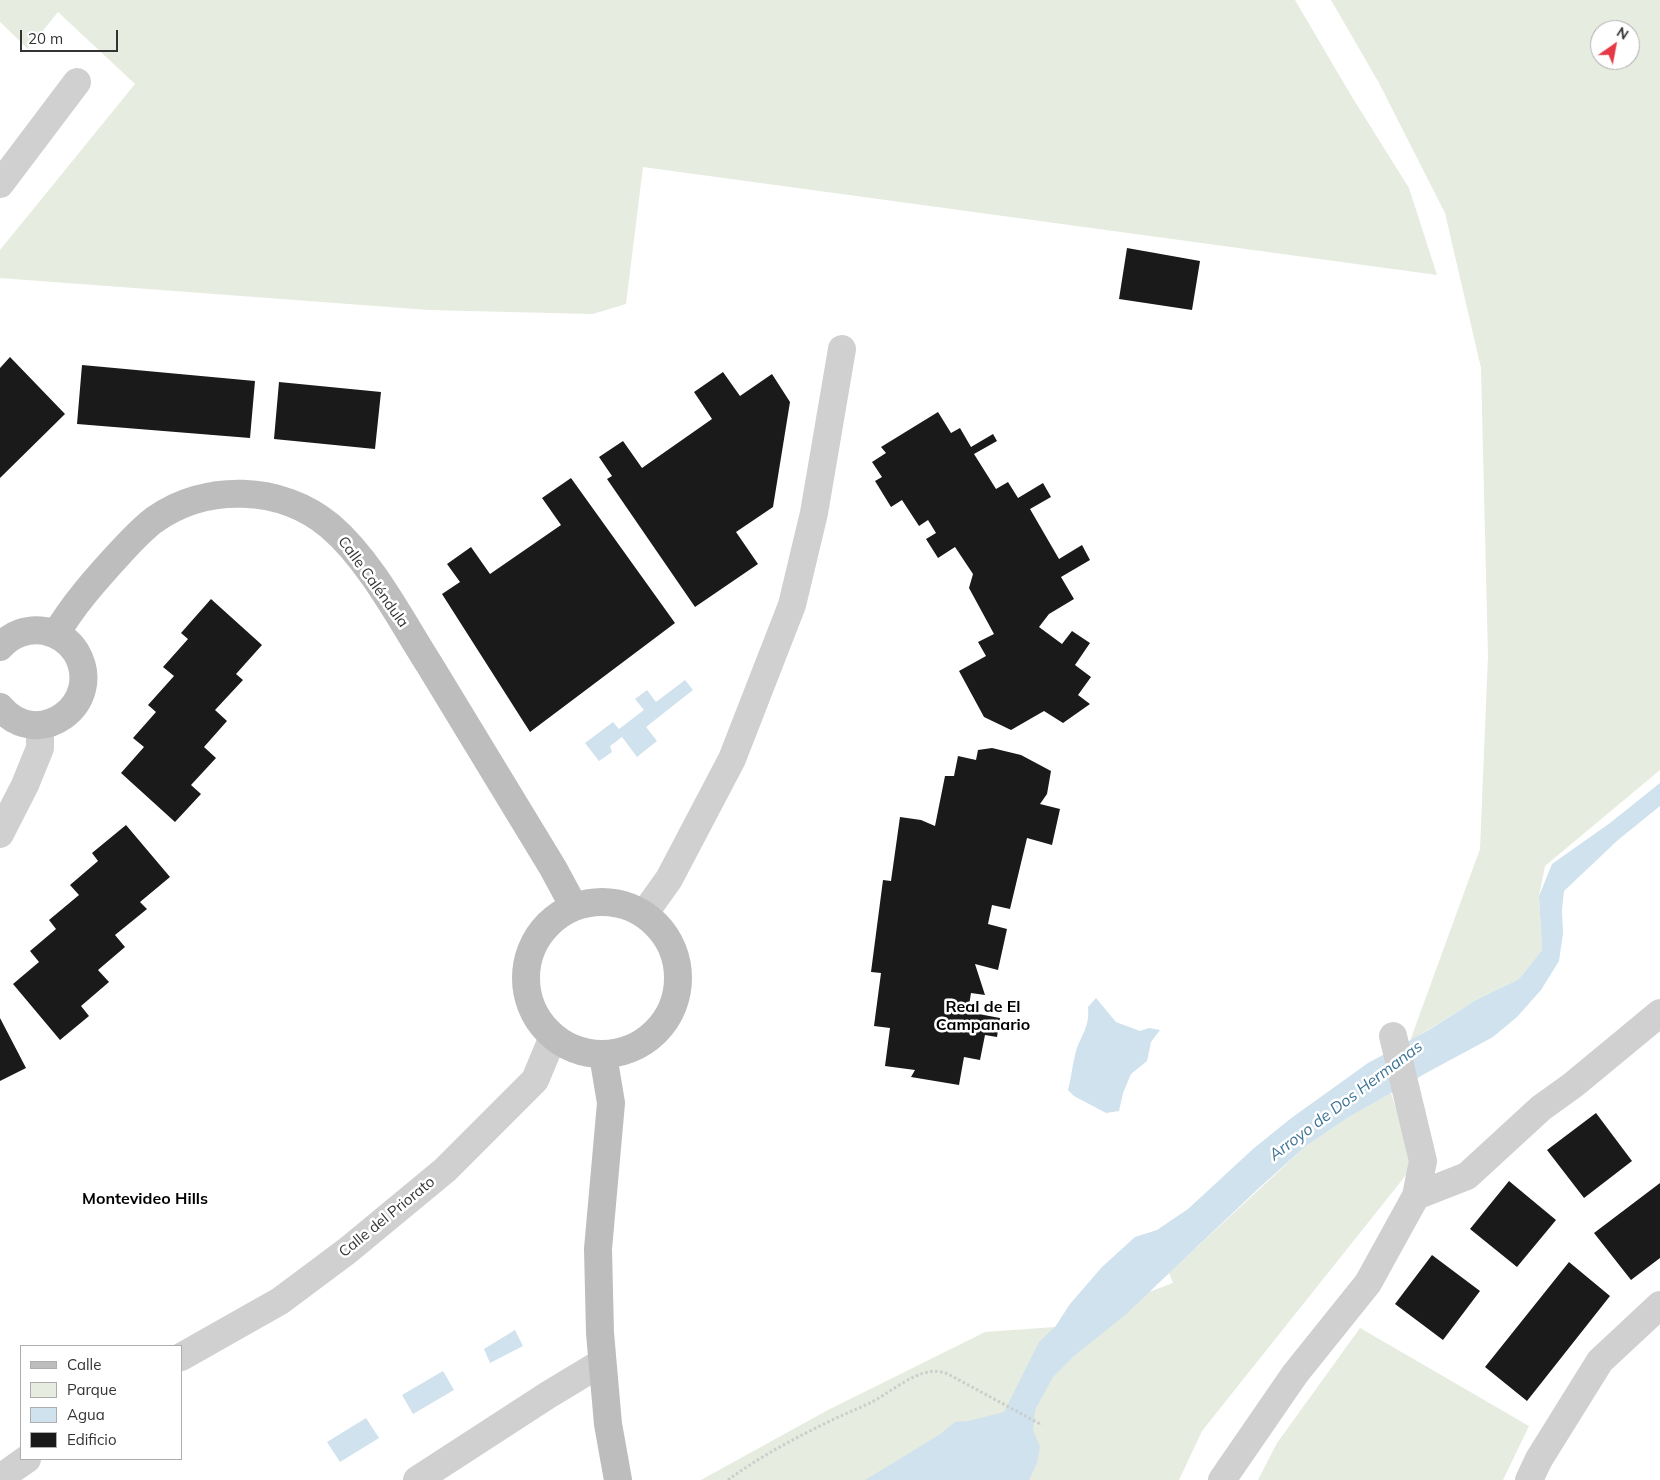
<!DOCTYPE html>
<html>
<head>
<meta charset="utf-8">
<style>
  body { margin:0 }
  #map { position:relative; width:1660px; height:1480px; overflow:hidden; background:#fff; font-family:Mulish,sans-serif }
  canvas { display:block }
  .legend { position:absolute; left:20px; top:1345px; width:162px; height:115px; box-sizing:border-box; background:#fff; border:1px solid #adadad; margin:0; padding:6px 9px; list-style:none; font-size:15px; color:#333 }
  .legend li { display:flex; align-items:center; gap:10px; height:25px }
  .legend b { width:25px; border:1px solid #adadad }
  .north { position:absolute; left:1590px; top:20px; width:50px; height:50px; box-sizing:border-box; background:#fff; border:1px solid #adadad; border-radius:50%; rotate:33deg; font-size:14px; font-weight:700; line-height:20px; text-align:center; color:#333 }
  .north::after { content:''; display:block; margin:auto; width:18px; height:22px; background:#e63946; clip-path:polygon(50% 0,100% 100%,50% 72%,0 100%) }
  .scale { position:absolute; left:20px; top:30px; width:98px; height:22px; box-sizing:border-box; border:2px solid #333; border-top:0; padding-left:6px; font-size:15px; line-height:18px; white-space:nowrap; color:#333; -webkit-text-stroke:4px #fff; paint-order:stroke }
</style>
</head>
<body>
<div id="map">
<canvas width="1660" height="1480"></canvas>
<ul class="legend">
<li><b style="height:6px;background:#bdbdbd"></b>Calle</li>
<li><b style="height:14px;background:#e6ecdf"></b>Parque</li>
<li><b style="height:14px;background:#cfe2ee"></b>Agua</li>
<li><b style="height:14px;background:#1a1a1a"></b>Edificio</li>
</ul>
<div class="north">N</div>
<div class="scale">20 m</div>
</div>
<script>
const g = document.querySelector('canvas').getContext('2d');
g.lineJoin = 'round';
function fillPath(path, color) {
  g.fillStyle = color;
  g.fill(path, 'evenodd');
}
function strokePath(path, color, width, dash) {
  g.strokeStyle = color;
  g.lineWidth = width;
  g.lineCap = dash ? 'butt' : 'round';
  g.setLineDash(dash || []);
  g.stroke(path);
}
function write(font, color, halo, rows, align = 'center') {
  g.font = font + ' Mulish,sans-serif';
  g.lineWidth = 5;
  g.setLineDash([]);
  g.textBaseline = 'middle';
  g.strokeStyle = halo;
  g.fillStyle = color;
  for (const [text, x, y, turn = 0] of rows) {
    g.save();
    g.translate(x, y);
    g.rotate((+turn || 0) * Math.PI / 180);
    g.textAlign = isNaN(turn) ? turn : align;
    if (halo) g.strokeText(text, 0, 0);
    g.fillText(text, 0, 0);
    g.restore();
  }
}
fillPath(new Path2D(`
  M0,0H1295L1352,97L1409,188L1437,275L643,167L626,304L593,314L429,310L0,278V250L135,84L58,12L28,49L0,22Z
  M1331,0H1660V770L1545,866L1539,896L1542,950L1519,979L1476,1000L1410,1041L1480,849L1488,656L1481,368L1445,213L1379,83ZM1600,30H1630V60H1600Z
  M1391,1093L1414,1165L1202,1431L1179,1480H701L828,1410L985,1332L1055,1327L1173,1283L1169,1273L1306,1146L1349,1117Z
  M1360,1328L1529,1426L1503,1480H1258L1277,1443Z`), '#e6ecdf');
fillPath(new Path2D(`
  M685,680L693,690L646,727L657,741L637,757L622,737L610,746L612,752L599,761L585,743L613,722L619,729L644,710L635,699L647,690L656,702Z
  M1660,783V806L1618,840L1564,891L1562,910L1563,934L1559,961L1541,990L1517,1017L1493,1037L1428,1072L1349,1117L1306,1146L1259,1188L1124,1316L1075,1355L1053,1377L1035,1410L1033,1430L1040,1447L1037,1463L1029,1480H865L939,1435L955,1422L968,1421L1004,1412L1039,1342L1055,1327L1070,1304L1102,1267L1135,1237L1157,1230L1188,1209L1253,1149L1290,1119L1368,1063L1427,1031L1476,1000L1519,979L1542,950L1539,896L1552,864L1610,823Z
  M1096,998L1116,1022L1140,1031L1149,1028L1160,1030L1151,1042L1147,1061L1131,1074L1123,1093L1119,1111L1106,1113L1074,1096L1068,1090C1071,1079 1072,1067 1075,1055C1080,1035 1090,1029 1088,1007Z
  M515,1330L523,1346L490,1363L484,1349Z
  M443,1371L454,1390L413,1414L402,1395Z
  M366,1418L379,1438L340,1462L327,1442Z`), '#cfe2ee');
fillPath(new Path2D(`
  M1127,248L1200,261L1192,310L1119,299Z
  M10,357L65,414L0,478V368Z
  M82,365L255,381L250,438L77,424Z
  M723,372L740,396L772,374L790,402L773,507L736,532L758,564L695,607L607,479L612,476L599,457L623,441L642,468L712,419L694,392Z
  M279,382L381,392L375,449L274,439Z
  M938,412L951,433L960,428L971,447L993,434L997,441L974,454L996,489L1008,482L1018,498L1043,483L1051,497L1030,509L1059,559L1082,545L1090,560L1061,577L1074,599L1049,614L1039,627L1062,644L1072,631L1090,643L1075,665L1091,677L1078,695L1090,704L1063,723L1044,711L1011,730L984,717L959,671L986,656L978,642L994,634L969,588L973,574L955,547L938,558L926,539L936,533L928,520L919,526L902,500L891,507L875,481L882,477L872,462L886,453L881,447Z
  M571,478L675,623L530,732L442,594L460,582L447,564L471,547L490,574L561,525L542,498Z
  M211,599L262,645L236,674L243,680L215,710L227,721L204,747L216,758L191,785L201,794L175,822L121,773L144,747L133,738L156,712L148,705L174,676L163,667L188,639L181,633Z
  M992,748L1021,755L1051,771L1047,794L1040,804L1060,809L1052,845L1027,838L1010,909L992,905L988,924L1007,929L998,970L975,964L985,995L971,993L968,1012L1000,1018L997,1037L985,1035L980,1060L964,1057L959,1085L911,1077L915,1070L885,1066L890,1028L874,1026L881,973L871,972L883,880L891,881L900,817L921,820L935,826L945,776H954L958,756L976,760L978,750Z
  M126,825L170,877L140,902L147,909L115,935L125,947L98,970L109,982L81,1006L89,1016L60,1040L13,984L39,962L30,951L56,929L49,920L79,895L70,885L98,861L92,853Z
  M0,1018L26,1068L0,1081Z
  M1596,1113L1632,1161L1584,1198L1547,1150Z
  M1509,1181L1556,1220L1517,1267L1470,1229Z
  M1660,1183V1258L1631,1280L1594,1233Z
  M1432,1255L1480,1291L1443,1340L1395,1304Z
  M1569,1262L1610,1296L1527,1401L1485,1367Z`), '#1a1a1a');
strokePath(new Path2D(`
  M728,1480C759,1457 795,1438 830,1421C844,1414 858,1409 872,1402C887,1394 912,1374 929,1372C935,1370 942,1372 948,1374L1042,1425`), '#cdcdcd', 3, [2.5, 2.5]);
strokePath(new Path2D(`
  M0,184L77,82
  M0,834L25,785L40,748V725
  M644,914L669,879L732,759L792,605L814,513L842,349
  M1416,1196L1467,1176L1541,1108L1573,1085L1660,1013
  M181,1357L280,1301L347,1251L445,1170L535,1080L553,1037
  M0,1478L27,1459
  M417,1480L548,1395L601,1363
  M1222,1480L1295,1374L1368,1283L1416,1196L1423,1161L1393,1036
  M1529,1480L1539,1459L1600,1361L1660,1305`), '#d0d0d0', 28);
strokePath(new Path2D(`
  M56,634C73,605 96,579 119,554C130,542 141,530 154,520C206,483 281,485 330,526C370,560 401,620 429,664C470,732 511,800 553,868L574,907
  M0,647C11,634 28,628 45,631C58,634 69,641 76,652C106,703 38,753 0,707
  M526 978a76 76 0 1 1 152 0a76 76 0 1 1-152 0Z
  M603,1055L611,1103L598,1249L600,1333L608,1424L618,1480`), '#bdbdbd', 28);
write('15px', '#333', '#fff', [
  ["Calle Caléndula",373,582,54],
  ["Calle del Priorato",387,1217,-39]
]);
write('bold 16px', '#000', '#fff', [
  ["Real de El",983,1007],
  ["Campanario",983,1025],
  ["Montevideo Hills",145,1199]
]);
write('italic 16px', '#3f7597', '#fff', [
  ["Arroyo de Dos Hermanas",1346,1101,-37]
]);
</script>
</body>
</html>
